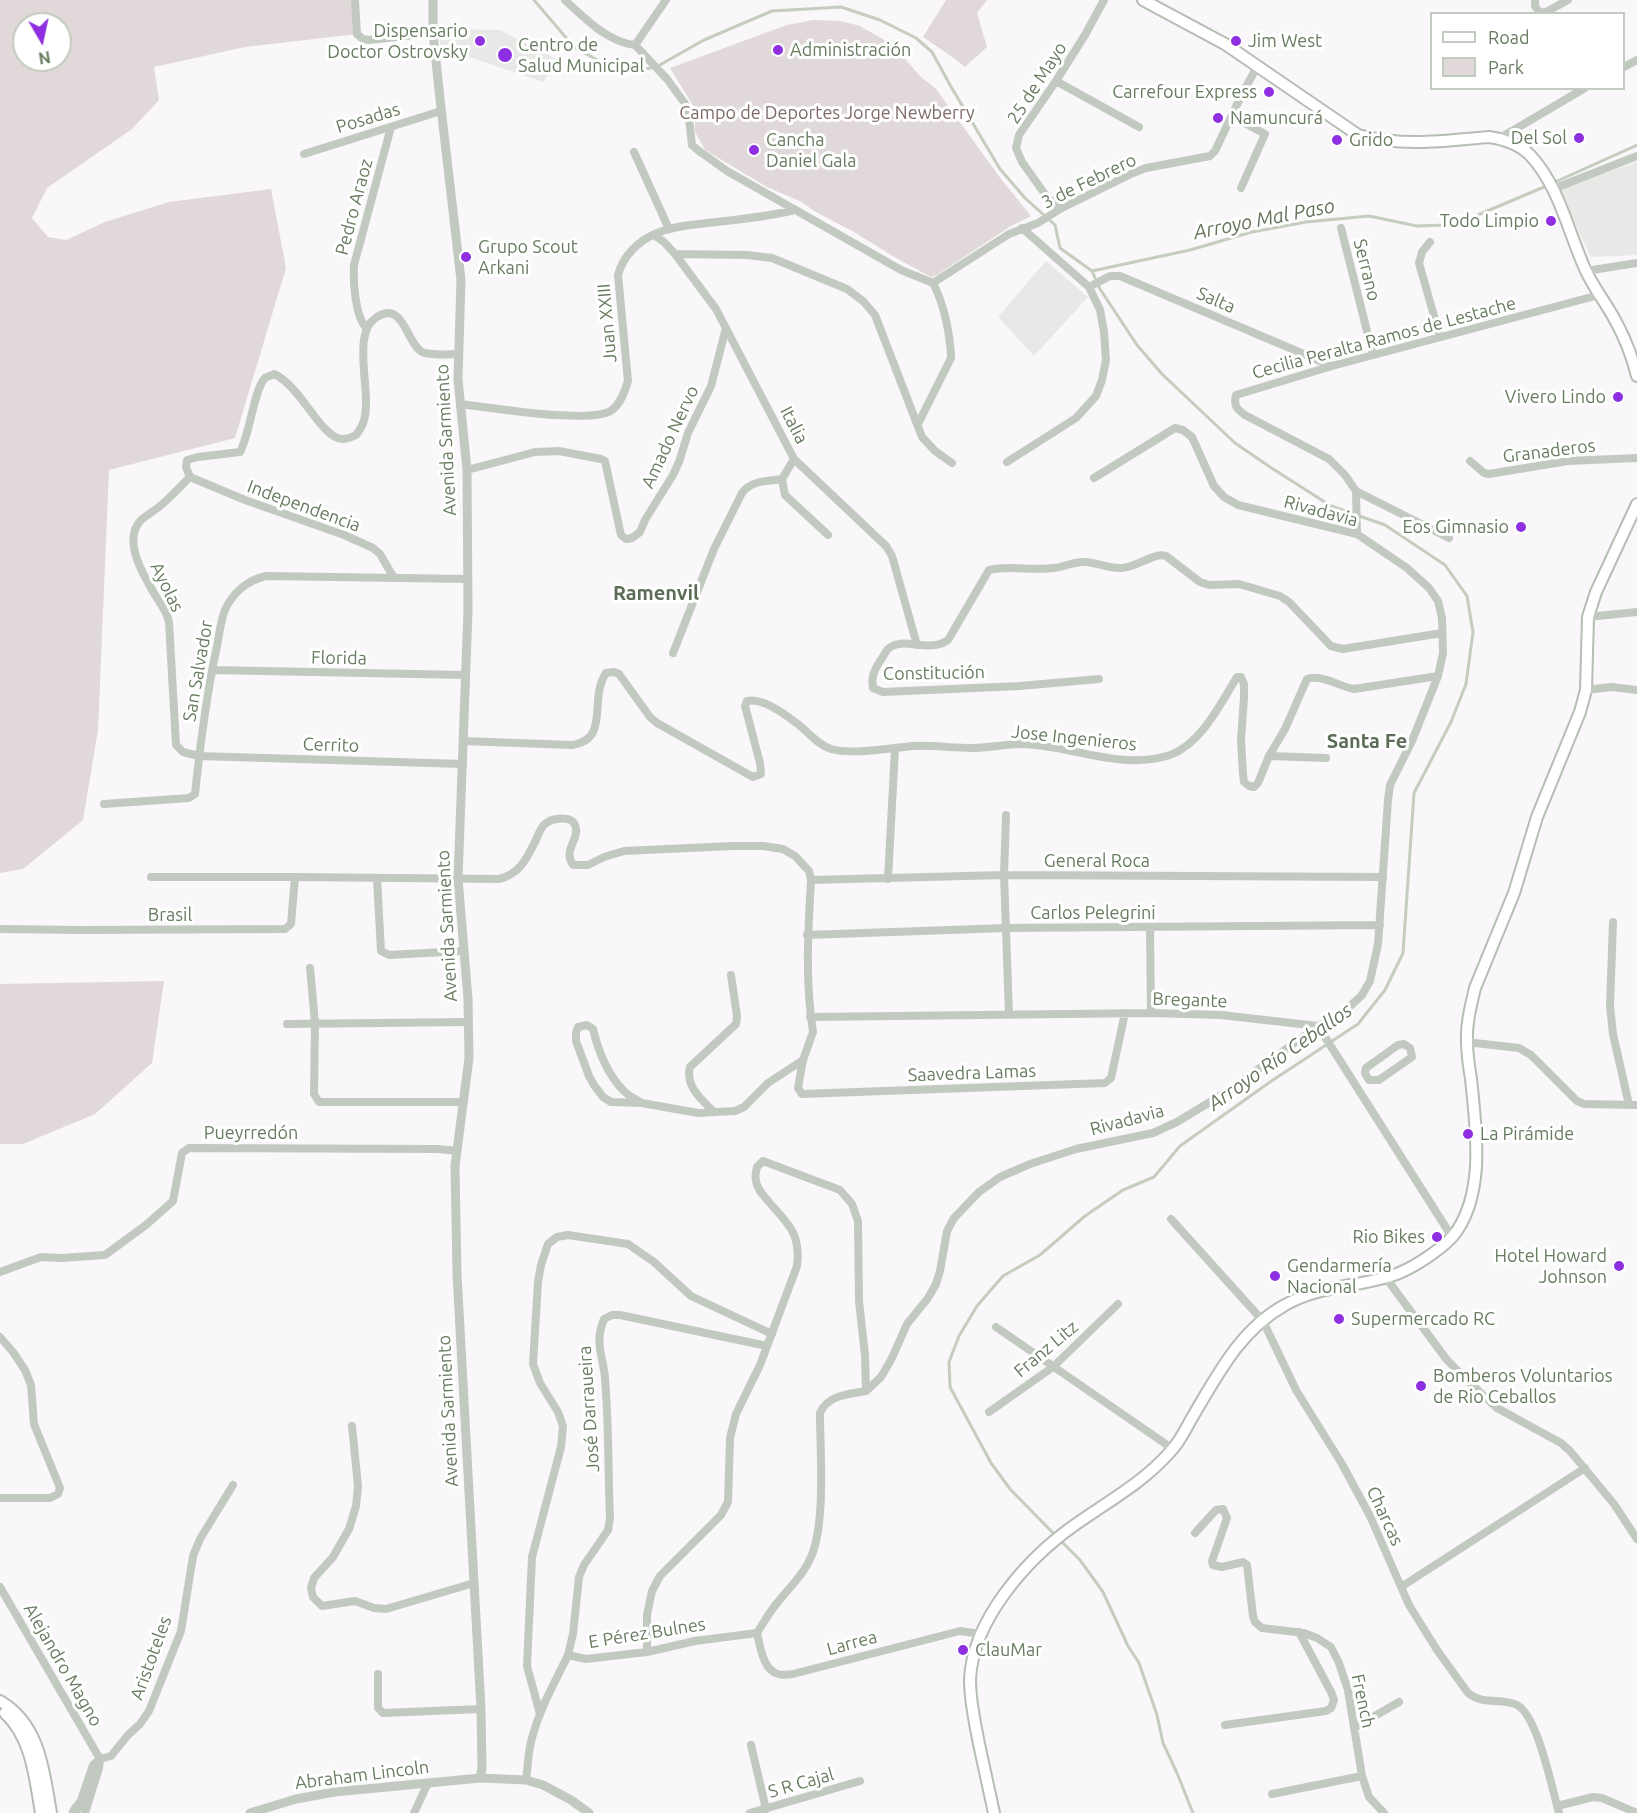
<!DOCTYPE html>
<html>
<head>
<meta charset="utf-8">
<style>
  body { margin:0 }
  #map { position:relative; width:1637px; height:1813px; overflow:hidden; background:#f9f7f9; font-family:Ubuntu,sans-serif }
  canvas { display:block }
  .legend { position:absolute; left:1430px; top:12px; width:195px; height:78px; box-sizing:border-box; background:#fff; border:2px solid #c2cbbf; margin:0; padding:8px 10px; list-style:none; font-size:18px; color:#677c60 }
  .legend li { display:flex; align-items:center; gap:12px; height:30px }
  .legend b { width:30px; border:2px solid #c2cbbf }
  .north { position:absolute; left:12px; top:12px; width:60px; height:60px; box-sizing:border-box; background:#fff; border:2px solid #c2cbbf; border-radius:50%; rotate:171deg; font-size:16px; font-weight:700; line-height:24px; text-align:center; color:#677c60 }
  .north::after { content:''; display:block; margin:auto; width:21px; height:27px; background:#8f2fe2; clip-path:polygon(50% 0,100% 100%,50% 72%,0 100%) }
</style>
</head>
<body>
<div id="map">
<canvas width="1637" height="1813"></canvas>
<ul class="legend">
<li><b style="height:8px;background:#fff"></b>Road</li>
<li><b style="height:16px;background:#e1d8d9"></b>Park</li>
</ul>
<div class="north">N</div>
</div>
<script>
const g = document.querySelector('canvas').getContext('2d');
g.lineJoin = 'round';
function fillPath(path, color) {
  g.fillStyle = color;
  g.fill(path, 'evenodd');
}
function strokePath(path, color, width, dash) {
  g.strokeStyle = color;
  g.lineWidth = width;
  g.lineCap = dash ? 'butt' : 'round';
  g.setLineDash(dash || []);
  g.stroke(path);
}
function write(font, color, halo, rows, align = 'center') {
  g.font = font + ' Ubuntu,sans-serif';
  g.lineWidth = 6;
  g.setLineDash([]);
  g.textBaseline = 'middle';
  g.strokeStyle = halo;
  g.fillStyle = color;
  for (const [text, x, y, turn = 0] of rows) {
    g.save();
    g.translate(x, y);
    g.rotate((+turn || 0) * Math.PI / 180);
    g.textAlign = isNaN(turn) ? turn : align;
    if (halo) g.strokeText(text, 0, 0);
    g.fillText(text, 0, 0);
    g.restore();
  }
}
fillPath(new Path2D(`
  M441,29L500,30L558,60L543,82L440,47Z
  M1637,162V255L1591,257L1559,189Z
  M1046,261L1088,297L1034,356L998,317Z`), '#e8e8e7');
fillPath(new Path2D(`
  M0,0H355L357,34L245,47L154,67L159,100L132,129L47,188L32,218L48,237L66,240L105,222L169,202L271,189L286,268L235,438L109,470L98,730L83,820L23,869L0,873ZM24,24H60V60H24Z
  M946,0H987L977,13L987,47L965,67L955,59L923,37Z
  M813,20L841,21L860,26L893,45L920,76L936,89L1001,179L1031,216L1011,226L937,275L931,277L896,258L854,232L814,211L802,202L767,187L705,150L695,132V109L670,68L787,25Z
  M164,981L152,1063L95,1114L23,1144H0V984Z`), '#e1d8d9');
strokePath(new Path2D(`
  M534,0L574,47L599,61L634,72L658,66L704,40L772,11L841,7L880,20L916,38L932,52L950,85L1000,169L1025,198L1055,225L1060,248L1092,271L1100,289L1137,345L1162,374L1235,443L1270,467L1331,506L1385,525L1445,565L1467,596L1473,632L1466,684L1451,722L1414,793L1403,953L1385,990L1358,1024L1270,1082L1180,1146L1154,1177L1123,1190L1085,1216L1040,1255L1003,1276L977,1306L959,1336L949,1362L950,1387L991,1463L1010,1489L1055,1535
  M1553,183L1637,145
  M1092,271L1190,250L1252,232L1306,222L1369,216L1417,226L1446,225L1473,217L1544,187
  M1060,1540L1080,1560L1103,1592L1128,1646L1139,1663L1157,1715L1163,1743L1177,1773L1193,1813`), '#c5cdbf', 3);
const secondary = new Path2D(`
  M1143,0L1225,44L1358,135C1403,147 1443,141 1489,137C1503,139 1519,144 1530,155C1559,186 1568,231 1585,269C1593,287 1606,303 1615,320C1625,338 1632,356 1637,376
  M0,1701C40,1724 44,1772 51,1813
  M5,1713C32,1738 35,1779 41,1813
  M994,1813C989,1790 984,1767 979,1744C975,1723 970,1702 970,1680C972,1621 1026,1560 1072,1527C1105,1503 1142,1484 1170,1452C1180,1442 1186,1428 1193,1416C1218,1374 1241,1329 1285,1305C1316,1287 1351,1287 1384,1278C1401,1274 1418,1264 1432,1254C1439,1249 1447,1243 1453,1236C1486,1195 1476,1128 1471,1079C1469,1067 1467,1054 1467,1042C1466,1024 1471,1005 1475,988L1514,893L1537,817L1580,712L1586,690L1588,617L1596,592L1637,504`);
strokePath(secondary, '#b5beb3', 14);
strokePath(new Path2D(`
  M355,0L357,34L363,39L369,40L433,33
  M565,0C584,18 608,42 635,45
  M1535,0V6L1540,13L1546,12L1568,0
  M635,45L667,79L686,105L689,119L692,145L699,151L727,171L901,270L933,283
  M635,45L666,0
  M1624,67L1637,60
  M1056,81L1139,127
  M1232,116L1265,134L1241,188
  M1500,138L1585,88
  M634,152L669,229
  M304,154L441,111
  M1553,189L1637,156
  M1060,209L1047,197L1022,162L1016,148L1019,135L1056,81L1085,35L1104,0
  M1341,228L1373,355
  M654,235L664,242L675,254L716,309L794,459L782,479C769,481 751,480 742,493L714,549L673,653
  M1430,242L1422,252L1419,263L1440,337
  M675,254L747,255L772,258L847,289L863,301L875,315L922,437L935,451L952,463
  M1586,271L1637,263
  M933,283L1009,234L1038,223L1060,209L1133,173L1146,168L1210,156L1215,151L1243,92L1257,67
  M1089,287L1110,276H1120L1332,366
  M366,328C355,315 353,282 354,265L391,127
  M460,404C488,407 593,425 612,410C621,403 625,391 628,381L618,275C623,256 638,241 657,233C673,226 691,225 707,223C737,220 766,217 795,210
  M918,424L951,358C950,333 944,304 933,283
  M794,459L886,546L892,556L917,645
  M1470,461L1484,473L1489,474L1568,461L1637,458
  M1007,462L1076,418L1096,396L1102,380L1106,360L1104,332L1100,310L1089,287L1022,228
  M467,470L535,452L559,451L601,459L605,461L621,535L626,539L632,538L640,532L645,520L673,475L679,462L688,433L711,386L726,328
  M190,477C180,487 171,497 160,506C154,511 147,515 141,520C118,544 153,590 166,613L169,622L176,745L183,752L199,756L463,764
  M190,477L186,467L187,460L198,457L240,452C250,434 254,389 265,378C266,377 273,375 274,374C301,386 321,438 342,439C347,439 352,437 356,435C359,431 362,427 363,423C371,403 360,364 364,340C366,329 368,323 377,317C404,300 406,343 422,352C431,356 448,354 459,354
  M190,477L245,500L344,535L373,548L380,554L394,578
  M782,479L785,495L828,535
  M1356,491L1449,538
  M1357,534L1356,491L1345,475L1329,459L1245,415C1237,409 1233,406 1236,395L1332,366L1599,295
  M1588,617L1637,612
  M212,670L465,675
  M1099,679L1020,686L883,692L873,688C871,677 874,671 880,661C883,658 885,652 888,649C903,635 928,654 948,640L989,570C1010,565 1032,571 1054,568C1065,567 1074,561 1086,562C1098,563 1110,569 1122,568C1138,567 1154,552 1166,556L1200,582L1209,585L1239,584L1280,596L1289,602L1331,646L1343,649L1442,633
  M1586,690L1611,687L1637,690
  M463,741L572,745C611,739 588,700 606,673L614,672L619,674L650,717L657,723L753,777L761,774L760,763L745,706L747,701C763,698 783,713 795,722C808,731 816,744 831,749C852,755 891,748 913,746C932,745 952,748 972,748C989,748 1005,744 1022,744C1071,745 1121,771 1170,755C1201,744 1221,703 1237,677H1241L1244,684V698L1241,740L1243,774L1244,782L1249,786L1254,787L1258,783L1269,756L1285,729L1307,679C1322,674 1338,686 1354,689L1438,676
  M1269,756L1326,758
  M104,804L189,798L195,794C200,746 206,698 216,651C219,638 220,622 225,610C233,592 248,580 266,576L467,579
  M1006,815L1004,875L1009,1014
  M151,877H295
  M377,878L381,951L389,955L463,951
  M888,879L895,749
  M811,880L1004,875L1383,877
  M1613,922L1610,1006L1613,1034L1629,1105
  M1150,928L1151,1013
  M0,929L81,930L285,929L291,924L295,877L499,879C520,874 527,858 536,840C538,835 541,827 545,824C552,818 571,815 575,825C581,839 562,849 573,865H588L604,857L624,851L732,846H763L783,849L795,856L809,871L811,880C808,932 805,980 813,1032L803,1060L768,1083L744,1107L735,1111L714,1112C701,1099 685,1086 690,1067L736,1024L737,1016L731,975
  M807,935L1006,928L1380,925
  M310,968L315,1023L314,1094L319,1102H463
  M810,1017L1151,1013L1221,1015L1318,1026L1452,1237
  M287,1024L468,1022
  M1466,1042L1519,1048L1531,1055L1577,1101L1584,1104L1637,1105
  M1404,1044L1410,1048L1412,1057L1379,1080H1369L1365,1073L1366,1068L1398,1045Z
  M803,1060L798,1088L802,1094L1105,1083L1111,1078L1125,1013
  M642,1103C635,1099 627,1095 622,1089C607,1073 598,1050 593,1029L587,1025L578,1027L576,1033V1041L589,1076L594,1085L603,1097L611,1102L642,1103L698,1113L714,1112
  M1171,1219L1263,1321L1296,1390L1342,1464L1370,1516L1409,1605L1437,1650L1468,1693C1484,1706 1501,1697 1517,1705C1538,1716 1552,1789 1559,1813
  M0,1272L41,1257L62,1258L105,1255L146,1225L173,1201L182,1153L189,1148L438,1149L457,1151
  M1386,1278L1447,1360L1467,1380L1497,1408L1561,1443L1570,1451L1614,1504L1637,1539
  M996,1327L1173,1449
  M0,1337L13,1352L25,1370L31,1385L34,1424L60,1488L58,1494L50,1498H0
  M989,1412L1053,1367L1118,1304
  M352,1426L358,1486L356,1506L349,1529L333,1557L314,1578L311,1588L313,1597L322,1606L355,1601L374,1608L386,1609L474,1583
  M1195,1533L1216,1510L1223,1509L1227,1518L1212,1561L1213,1565L1222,1567L1243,1562L1247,1565L1253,1616L1255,1622L1262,1628L1304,1633L1317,1638L1331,1647L1339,1663L1348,1690L1362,1776L1369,1797L1384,1813
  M0,1587L100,1759
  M1401,1587L1585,1468
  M757,1633C764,1622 770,1611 778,1602C790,1587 804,1574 811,1557C826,1523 820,1451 820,1413C828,1395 848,1394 866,1391
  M757,1633C760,1646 763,1670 778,1674C782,1676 788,1674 793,1674L960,1631L981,1634
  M647,1652V1615L652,1591L660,1576L721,1515L728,1502L730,1438L736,1414L760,1365L797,1266C801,1233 788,1224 768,1201C763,1195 757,1189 756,1181C755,1177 756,1171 757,1167L763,1161L840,1190L852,1204L858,1221L859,1301L865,1355L866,1391L881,1377L892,1358L907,1324L928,1298L936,1284L940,1271L947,1231L954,1218L979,1192L1000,1177L1030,1164L1076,1149L1153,1133L1177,1122L1228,1091L1318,1026L1346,1010L1362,995L1370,981L1378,944L1388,800L1390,785L1412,741L1438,676L1443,653L1442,618L1438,601L1429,588L1407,568L1357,534L1238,505L1224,497L1214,486L1192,437L1183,430L1175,428L1094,478
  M568,1655L573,1634L579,1577L584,1565L608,1530L610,1518C608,1472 609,1425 605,1378C603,1354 594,1344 604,1319L612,1315H620L767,1346
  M378,1674V1708L383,1713L481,1709
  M540,1714L527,1666L532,1557L561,1447L563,1426L558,1412L540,1383L533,1364L538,1282L541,1265L548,1244L557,1237L568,1235L628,1244L654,1262L691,1296L772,1334
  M1225,1725L1326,1711L1331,1708L1334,1700L1331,1692L1299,1632
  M1354,1728L1399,1702
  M751,1745L766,1809
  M526,1780C528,1766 528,1751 532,1738C540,1708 555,1682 568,1655L586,1659L647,1652L695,1641L757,1633
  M1272,1794L1362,1776
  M1557,1806L1593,1797L1602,1798L1637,1813
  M78,1809L93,1765L100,1759L111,1756L128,1735L140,1724L149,1711L181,1631L193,1556L200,1539L233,1485
  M85,1813L99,1768L100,1759
  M414,1813L428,1783
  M750,1813L860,1781`), '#c2c9c0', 8);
strokePath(new Path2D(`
  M433,0V33L440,99L461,280L458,379L467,470L468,611L458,878L468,999L469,1058L455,1166L457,1274L481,1709L482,1768L480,1778
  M73,1813L75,1809L80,1803
  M250,1813L296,1799L335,1792L480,1778L526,1780L543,1785L571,1800L589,1813`), '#c2c9c0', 9);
strokePath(secondary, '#fff', 10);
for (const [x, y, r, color] of [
  [480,41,6,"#8f2fe2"],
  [1236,41,6,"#8f2fe2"],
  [778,50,6,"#8f2fe2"],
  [505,55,8,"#8f2fe2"],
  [1269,92,6,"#8f2fe2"],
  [1218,118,6,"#8f2fe2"],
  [1579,138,6,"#8f2fe2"],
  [1337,140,6,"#8f2fe2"],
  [754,150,6,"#8f2fe2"],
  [1551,221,6,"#8f2fe2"],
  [466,257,6,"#8f2fe2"],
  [1618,397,6,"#8f2fe2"],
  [1521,527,6,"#8f2fe2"],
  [1468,1134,6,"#8f2fe2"],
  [1437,1237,6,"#8f2fe2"],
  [1619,1266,6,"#8f2fe2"],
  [1275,1276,6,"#8f2fe2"],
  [1339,1319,6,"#8f2fe2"],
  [1421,1386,6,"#8f2fe2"],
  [963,1650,6,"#8f2fe2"]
]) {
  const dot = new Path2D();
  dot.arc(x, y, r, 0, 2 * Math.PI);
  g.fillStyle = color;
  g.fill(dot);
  strokePath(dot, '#fff', 2);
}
write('18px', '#677c60', '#fff', [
  ["Dispensario",468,31,"right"],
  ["Doctor Ostrovsky",468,52,"right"],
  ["Jim West",1248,41],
  ["Centro de",518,45],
  ["Salud Municipal",518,66],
  ["Administración",790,50],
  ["Carrefour Express",1257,92,"right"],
  ["Namuncurá",1230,118],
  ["Del Sol",1567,138,"right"],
  ["Cancha",766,140],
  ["Daniel Gala",766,161],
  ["Grido",1349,140],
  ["Todo Limpio",1539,221,"right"],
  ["Grupo Scout",478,247],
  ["Arkani",478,268],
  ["Vivero Lindo",1606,397,"right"],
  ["Eos Gimnasio",1509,527,"right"],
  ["La Pirámide",1480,1134],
  ["Rio Bikes",1425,1237,"right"],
  ["Hotel Howard",1607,1256,"right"],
  ["Johnson",1607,1277,"right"],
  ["Gendarmería",1287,1266],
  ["Nacional",1287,1287],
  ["Supermercado RC",1351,1319],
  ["Bomberos Voluntarios",1433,1376],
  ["de Rio Ceballos",1433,1397],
  ["ClauMar",975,1650]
], 'left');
write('18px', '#677c60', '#fff', [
  ["25 de Mayo",1037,83,-57],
  ["Posadas",368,118,-17],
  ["3 de Febrero",1089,181,-26],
  ["Pedro Araoz",354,207,-75],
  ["Serrano",1367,270,76],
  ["Salta",1216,300,23],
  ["Juan XXIII",607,323,-95],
  ["Cecilia Peralta Ramos de Lestache",1384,338,-15],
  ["Italia",794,425,63],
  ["Amado Nervo",670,437,-65],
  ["Avenida Sarmiento",446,440,-93],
  ["Granaderos",1549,451,-7],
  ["Independencia",304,506,20],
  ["Rivadavia",1321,511,15],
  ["Ayolas",167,587,64],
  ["Florida",339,658,1],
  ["San Salvador",198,671,-80],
  ["Constitución",934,673,-1],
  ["Jose Ingenieros",1074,738,6],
  ["Cerrito",331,745,2],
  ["General Roca",1097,861],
  ["Carlos Pelegrini",1093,913],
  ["Brasil",170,915],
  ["Avenida Sarmiento",447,926,-93],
  ["Bregante",1190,1000,2],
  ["Saavedra Lamas",972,1073,-2],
  ["Rivadavia",1127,1120,-15],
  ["Pueyrredón",251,1133],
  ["Franz Litz",1046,1349,-40],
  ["José Darraueira",589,1409,-94],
  ["Avenida Sarmiento",448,1411,-93],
  ["Charcas",1385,1516,65],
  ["E Pérez Bulnes",647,1633,-9],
  ["Larrea",852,1643,-15],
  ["Aristoteles",151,1658,-70],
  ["Alejandro Magno",63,1665,60],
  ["French",1363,1701,78],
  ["Abraham Lincoln",362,1775,-7],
  ["S R Cajal",801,1783,-16]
]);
write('18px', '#7f6a68', '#fff', [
  ["Campo de Deportes Jorge Newberry",827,113]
]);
write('italic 20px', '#65745a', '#fff', [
  ["Arroyo Mal Paso",1264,219,-11],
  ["Arroyo Río Ceballos",1280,1057,-35]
]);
write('bold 20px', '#5c6d57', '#fff', [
  ["Ramenvil",656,593],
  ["Santa Fe",1367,741]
]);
</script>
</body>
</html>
